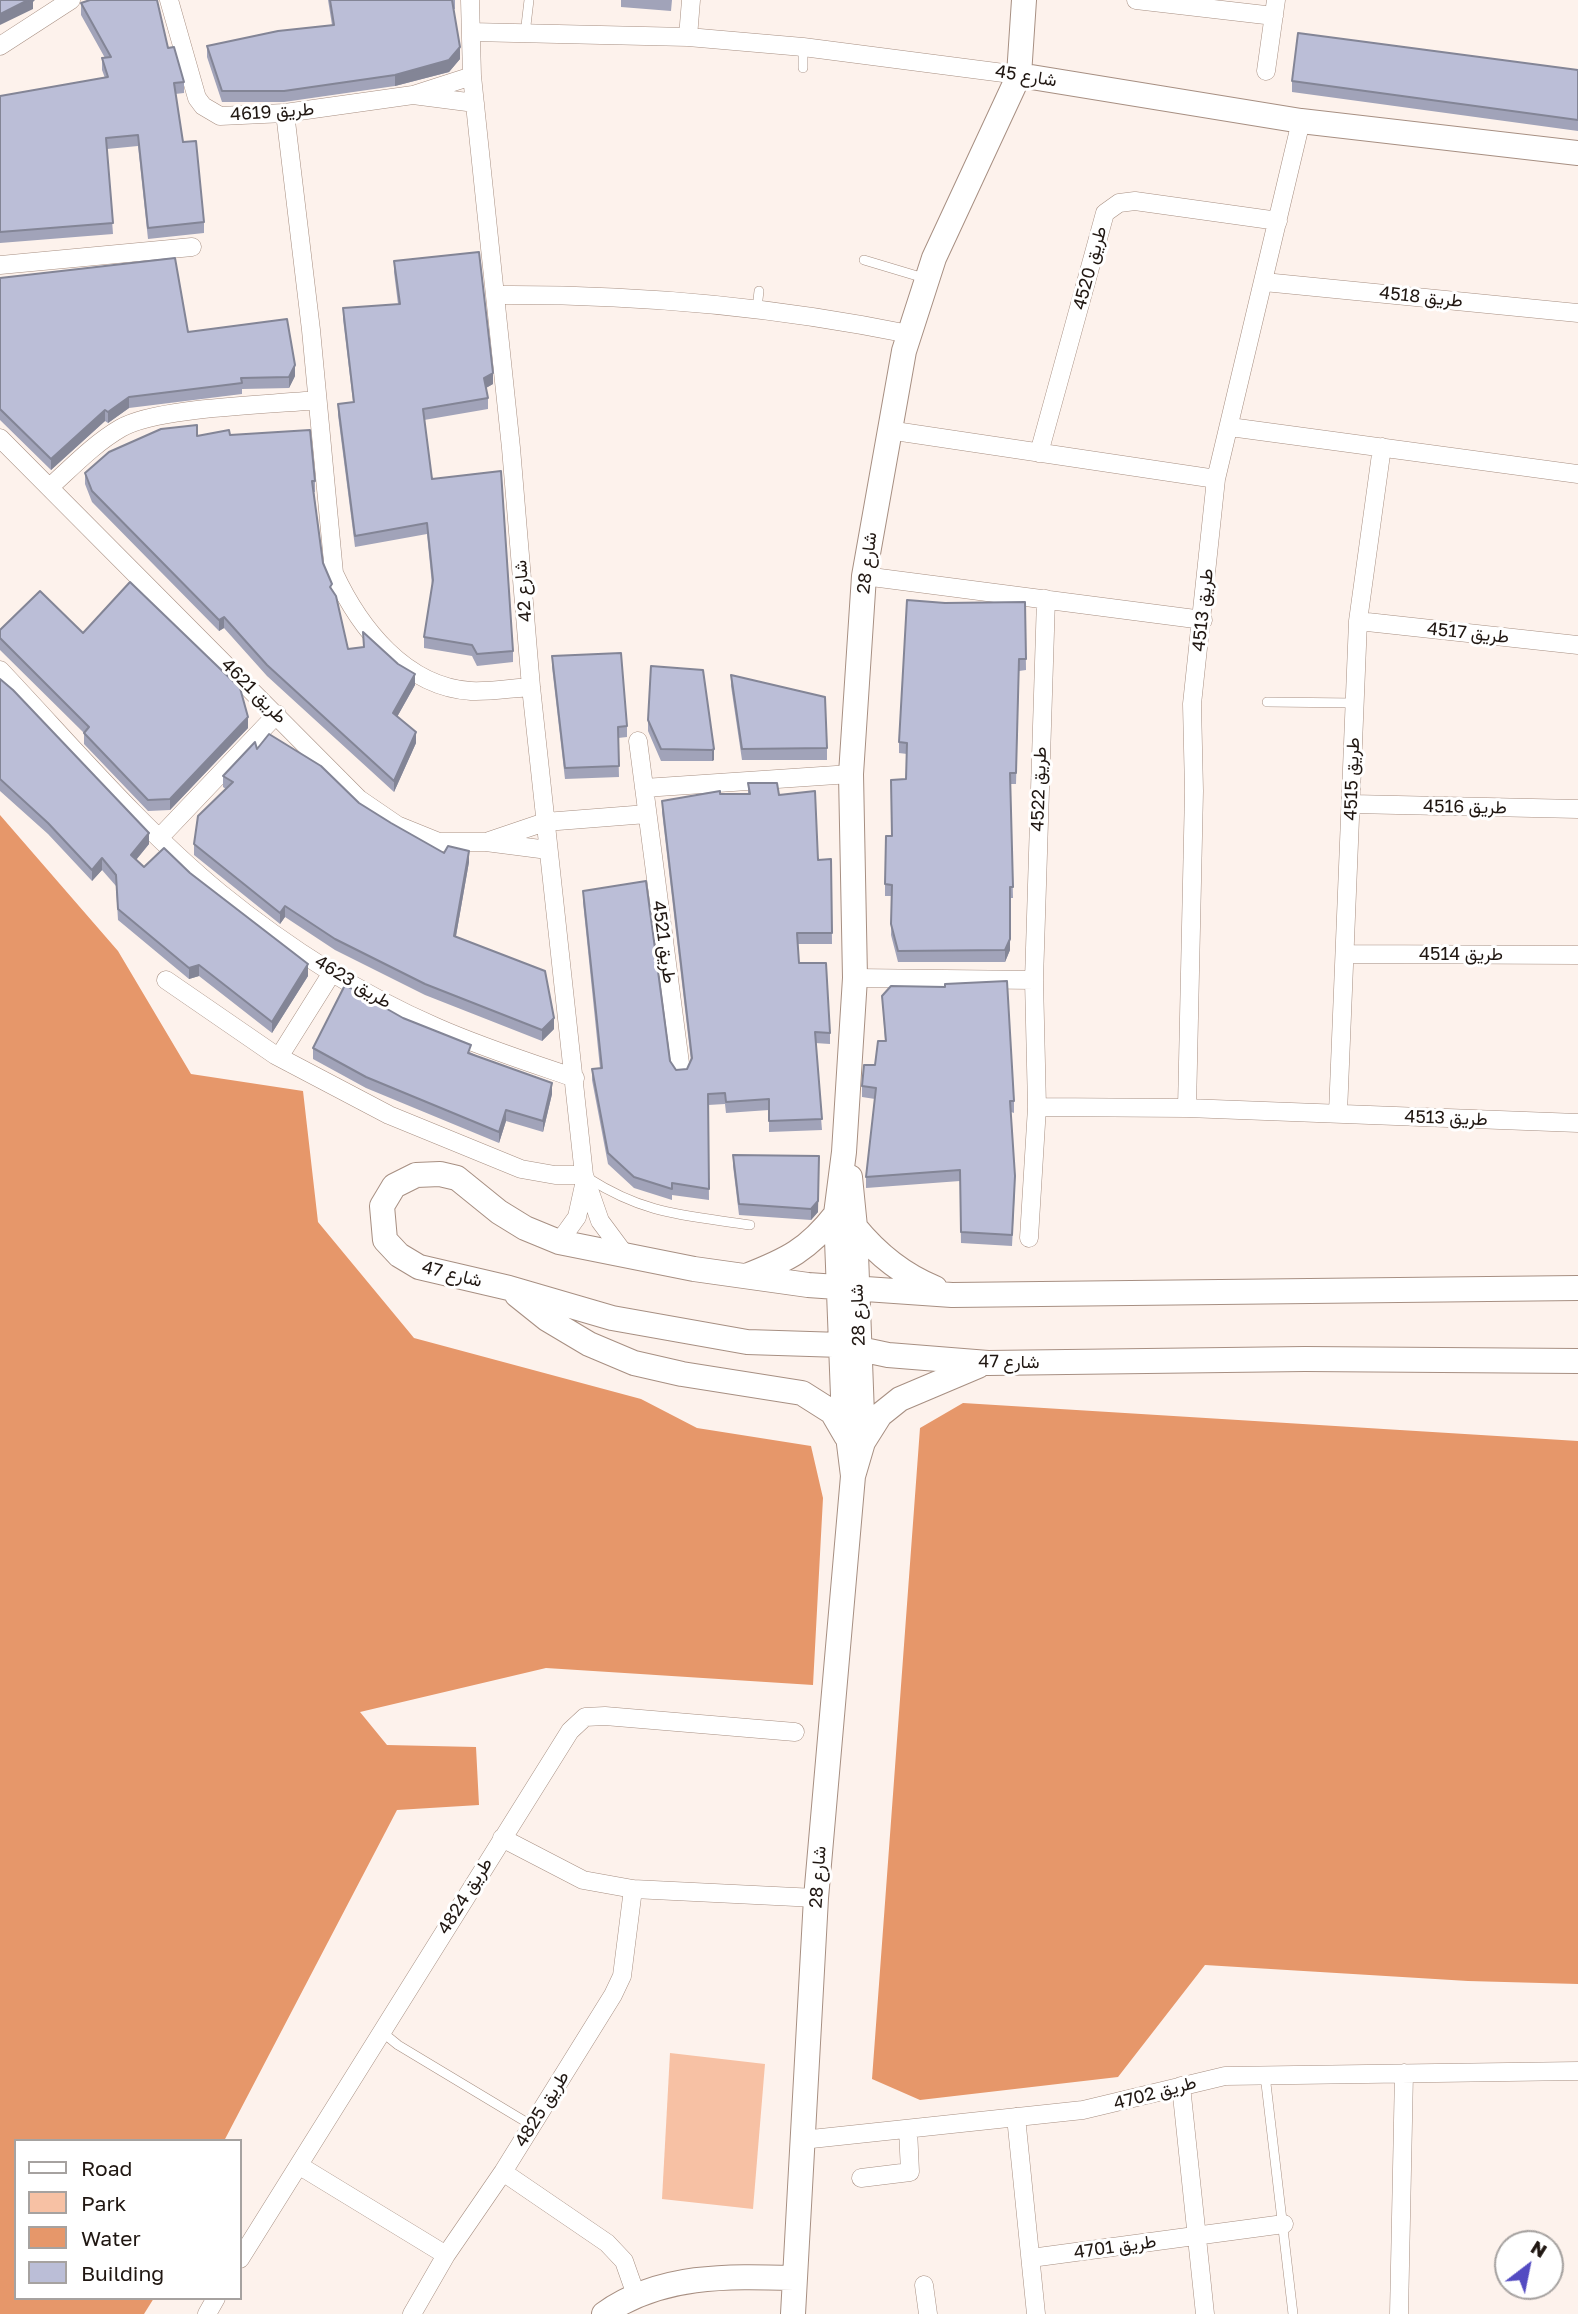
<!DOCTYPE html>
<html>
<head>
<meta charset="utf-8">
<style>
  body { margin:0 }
  #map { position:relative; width:1578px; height:2314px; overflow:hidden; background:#fdf2ec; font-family:"Golos Text",sans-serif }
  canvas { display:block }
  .legend { position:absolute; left:14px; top:2139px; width:228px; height:161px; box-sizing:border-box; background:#fff; border:2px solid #a6a2a0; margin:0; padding:9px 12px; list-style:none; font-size:21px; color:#201712 }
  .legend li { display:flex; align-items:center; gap:14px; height:35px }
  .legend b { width:35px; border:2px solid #a6a2a0 }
  .north { position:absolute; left:1494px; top:2230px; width:70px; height:70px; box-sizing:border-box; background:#fff; border:2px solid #a6a2a0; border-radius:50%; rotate:32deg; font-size:19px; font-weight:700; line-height:28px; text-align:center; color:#201712 }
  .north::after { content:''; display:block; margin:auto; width:24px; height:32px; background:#534bc2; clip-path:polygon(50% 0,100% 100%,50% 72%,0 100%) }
</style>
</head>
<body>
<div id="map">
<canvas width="1578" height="2314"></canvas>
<ul class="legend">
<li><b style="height:9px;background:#fff"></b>Road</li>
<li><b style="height:19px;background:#f7c1a4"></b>Park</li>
<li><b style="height:19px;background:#e6976a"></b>Water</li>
<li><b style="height:19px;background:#bbbed7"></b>Building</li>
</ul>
<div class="north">N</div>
</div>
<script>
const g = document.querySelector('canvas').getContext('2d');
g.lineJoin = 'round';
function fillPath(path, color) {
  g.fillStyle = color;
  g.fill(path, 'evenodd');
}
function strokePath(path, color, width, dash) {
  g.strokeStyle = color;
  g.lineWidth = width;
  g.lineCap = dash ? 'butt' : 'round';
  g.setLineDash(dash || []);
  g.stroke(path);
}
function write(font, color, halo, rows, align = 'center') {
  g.font = font + ' "Golos Text",Vazirmatn,sans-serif';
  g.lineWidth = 6;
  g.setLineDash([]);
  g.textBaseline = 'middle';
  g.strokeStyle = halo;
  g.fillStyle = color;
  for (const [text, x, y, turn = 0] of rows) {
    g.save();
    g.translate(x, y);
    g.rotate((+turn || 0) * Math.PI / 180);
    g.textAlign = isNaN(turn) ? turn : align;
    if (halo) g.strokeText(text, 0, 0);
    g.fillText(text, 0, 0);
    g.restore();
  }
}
fillPath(new Path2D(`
  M670,2053L765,2064L753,2209L662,2199Z`), '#f7c1a4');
fillPath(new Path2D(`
  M0,815L118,951L191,1074L303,1091L318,1222L414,1338L641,1399L697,1428L811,1446L823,1498L813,1685L546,1668L360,1712L387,1745L476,1747L479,1805L397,1810L224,2141H16V2298H154L144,2314H0Z
  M963,1403L1578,1441V1984L1468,1981L1205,1965L1118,2077L920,2100L872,2079L920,1428Z`), '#e6976a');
const lane = new Path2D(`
  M525,34L529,0
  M803,68V47
  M864,260L924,278
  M757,308L759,291
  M1267,702L1355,703
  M588,1178C646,1215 684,1215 750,1225
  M382,2032L398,2045L531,2125
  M1265,2075L1293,2314`);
const street = new Path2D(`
  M169,0L197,98L203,106L220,116L285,113L413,95L472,76
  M470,0L472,76L511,448L531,687L584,1175L600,1221L626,1256
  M1136,0L1274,16
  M471,32L688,37L803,47L1019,75
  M688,37L691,0
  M0,46L71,0
  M1266,71L1276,0
  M413,95L475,103
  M285,113L311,330L334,573C359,627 405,687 471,691C490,692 512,688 531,687
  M0,265L192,247
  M1264,282L1578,313
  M496,295C635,294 772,306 909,334
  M1230,427L1578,474
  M888,430L1216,479
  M0,438L359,799L397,825L439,842H486L548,850
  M1039,453L1105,213L1119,203L1135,201L1278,221
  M51,486C73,466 95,443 121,428C157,407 270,405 316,400
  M864,576L1203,620
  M1358,621L1578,645
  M0,670C71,745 140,827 220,893C284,945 360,994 436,1027C481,1047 528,1062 575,1078
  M638,741L681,1071
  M644,788L851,774
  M1352,804L1578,809
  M160,837L277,714
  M489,841L545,822L647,814
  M1345,954L1578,955
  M855,978L1034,980
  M166,980L275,1055L389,1115L521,1169L555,1175H584
  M279,1057L333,971
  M1037,1107L1187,1108L1578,1123
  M1187,1108L1194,791L1192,704L1216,479L1301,121
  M1338,1113L1358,621L1382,447
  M1029,1238L1037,1107L1034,980L1046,599
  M559,1242L577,1217L584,1185
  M502,1838L583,1880L633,1889L816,1898
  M1181,2086L1205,2314
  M1016,2117L1036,2314
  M802,2140L1083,2110L1225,2076L1578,2071
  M300,2166L446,2255
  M503,2172L607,2243L624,2261L636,2295
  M861,2178L910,2172L908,2129
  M1031,2258L1284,2224
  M240,2259L570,1731L585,1717L605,1716L795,1732
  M924,2285L928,2314
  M207,2314L216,2298
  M412,2314L446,2255L503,2172L613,1995L622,1976L633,1889
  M1399,2314L1404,2073`);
const secondary = new Path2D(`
  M1019,75L1301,121L1578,153
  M855,1227C877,1254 903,1275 935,1288
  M746,1276C787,1260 808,1250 836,1214
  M1578,1288L952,1295L808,1285L694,1269L559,1242L525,1228L499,1212L457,1178L440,1174L416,1175L394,1186L382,1206L385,1240L399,1255L419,1267L509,1288L612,1318L747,1342L841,1345L888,1355L988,1363L1305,1359L1578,1361
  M517,1295L547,1319L589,1344L634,1363L682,1374L802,1393L832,1412L846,1436
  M863,1442L880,1415L900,1399L978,1366
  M853,1476L843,1396L836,1214L844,1152L855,978L851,774L864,576L904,351L934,258L1019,75L1024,0
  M604,2314C660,2274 728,2276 794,2278
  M793,2314L816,1898L853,1476L863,1442L855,1227L850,1177`);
strokePath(lane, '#a78f82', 10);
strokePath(street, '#a78f82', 19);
strokePath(secondary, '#a78f82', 26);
strokePath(lane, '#fff', 9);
strokePath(street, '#fff', 18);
strokePath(secondary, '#fff', 24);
fillPath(new Path2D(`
  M328,0H455V9H453L460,59L449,72L395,86L284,102H222L207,57V46L332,25Z
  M621,0H672L671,11L621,7Z
  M81,3L168,48L184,82V93L175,94L183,142L204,222V233L148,239L138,146L107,149L113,234L0,243V96L105,78L102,70V58H105L81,15Z
  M1578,70V131L1292,92V81Z
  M394,261L493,384L486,388L488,398V409L424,420L432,479L513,651V662L477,666L472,656L424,648V637L432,585L427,534L355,547L338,415V404L353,402L343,319V308L398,304L394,272Z
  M0,278L188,332L295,376L289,388L242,389V394L129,408L108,423L105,421L51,470L0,420Z
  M230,435L315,481V492H314L323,563L332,590L348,649L363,647V632L415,685L397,717L416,743L394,792L267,676L224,628L219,631L92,502L85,484V473L197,436Z
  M1025,602L1026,670L1019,671L1016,784H1010L1013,898H1010V950L1005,962H898L891,935L892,896H885V884L892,836L906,779L907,754L899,753V742L945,603Z
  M0,630L83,633L248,728L170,810L148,811L84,744V733L0,650Z
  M552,656L627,726V737L618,738L619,777L565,779L552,667Z
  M731,675L827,748V760H742L731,686Z
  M0,679L149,844L136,860L144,867L190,873L308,976L272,1033L199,976L189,979L118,920L116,886L102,870L92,881L48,834L0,791Z
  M648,720L714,749V760L712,761H661L648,731Z
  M257,749L359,803L391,823L444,853L469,862L456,936L554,1029L542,1041L425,995L335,950L285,917L280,924L194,855V844L226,789L223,787V776Z
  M748,783L779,795L818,860L831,859L832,944H798L799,963L830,1033V1044L815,1043L822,1130L769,1132V1110L726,1113L725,1104L708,1105L709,1200L672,1195V1200L634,1188L608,1164L592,1080V1069L600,1068L583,902V891L670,1061L676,1070L687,1069L691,1061L662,812V801L720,794H748Z
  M882,996L1014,1101V1113L1011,1112L1015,1187L1012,1246L961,1243L960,1181L866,1188V1177L875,1099L862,1097V1086L875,1065L885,1041Z
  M403,1018L552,1094L543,1132L506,1121L499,1143L366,1088L313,1059V1048Z
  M733,1155L818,1212L811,1220L739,1215L733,1166Z`), '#a1a3b9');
fillPath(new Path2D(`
  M28,0H35L33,2V9L0,25V14Z
  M460,47V59L449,72L395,86V75Z
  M295,365V376L289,388V377Z
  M493,373V384L484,389V378Z
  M129,397V408L108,423V412Z
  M105,410V421L51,470V459Z
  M224,617V628L219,631V620Z
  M415,674V685L393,724V713Z
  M248,717V728L170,810V799Z
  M416,732V743L394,792V781Z
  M714,749V760L712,761V750Z
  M149,833V844L131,866V855Z
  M469,851V862L454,947V936Z
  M102,858V870L92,881V870Z
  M285,906V917L280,924V913Z
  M1010,939V950L1005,962V950Z
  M308,964V976L272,1033V1022Z
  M199,965V976L189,979V968Z
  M554,1018V1029L542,1041V1030Z
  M552,1083V1094L543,1132V1121Z
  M506,1110V1121L499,1143V1132Z
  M819,1168L818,1212L811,1220V1209Z`), '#838596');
const building = new Path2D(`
  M0,0H28L0,14Z
  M90,0H157L168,48L174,47L184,82L174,83L183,142L196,141L204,222L148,228L138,135L106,138L113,223L0,232V96L108,77L102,58L111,57L81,3Z
  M330,0H452L460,47L449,60L395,75L284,91H222L207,46L278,31L334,25Z
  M1298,33L1578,70V120L1292,81Z
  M479,252L493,373L484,378L488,398L423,409L432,479L501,471L513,651L477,654L472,645L424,637L433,580L427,523L355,536L338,404L354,402L343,308L400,304L394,261Z
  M175,258L188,332L287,319L295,365L289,377L241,378L242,383L129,397L108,412L105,410L51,459L0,409V278Z
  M197,425V436L229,430L230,435L310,430L315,481H312L323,563L332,584L330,587L336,596L348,649L364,647L363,632L398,664L415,674L393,713L416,732L394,781L267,665L224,617L219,620L92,491L85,473L109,452L161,429Z
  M130,582L240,688L248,717L170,799L148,800L84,733L89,727L0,638V630L40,591L83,633Z
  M907,600L945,603L1025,602L1026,659H1019L1016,773H1010L1013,887H1010V939L1005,950L898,951L891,924L892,885L885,884L886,836H892L891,780L906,779L907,743L899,742Z
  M621,653L627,726L618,727L619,766L565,768L552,656Z
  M651,666L703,670L714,749L712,750L661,749L648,720Z
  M731,675L825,697L827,748L742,749Z
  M0,679L13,690L149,833L131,855L144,867L164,848L190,873L308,964L272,1022L199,965L189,968L118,909L116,875L102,858L92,870L48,823L0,779Z
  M269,734L321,766L359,803L391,823L444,853L448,846L469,851L454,936L545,971L554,1018L542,1030L425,984L335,939L285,906L280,913L194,844L198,816L233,782L223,776L255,742L257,749Z
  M748,783H777L779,795L815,791L818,860L831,859L832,933H797L799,963H826L830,1033L815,1032L822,1119L769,1121V1099L726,1102L725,1093L708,1094L709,1189L672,1183V1189L634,1177L608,1153L592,1069L602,1068L583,891L646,881L670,1061L676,1070L687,1069L692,1058L662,801L720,791V794H750Z
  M1007,981L1014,1101H1010L1015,1176L1012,1235L961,1232L960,1170L866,1177L876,1088L862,1086L864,1065H875L878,1041H886L882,996L891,986L945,987V984Z
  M345,985L403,1018L471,1045L468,1053L552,1083L543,1121L506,1110L499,1132L366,1077L313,1048Z
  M733,1155L819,1156L818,1201L811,1209L739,1204Z`);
fillPath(building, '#bbbed7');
strokePath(building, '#838596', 2);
write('18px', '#201712', '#fff', [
  ["شارع 45",1026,76,9],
  ["طريق 4619",272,112,-4],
  ["طريق 4520",1090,268,-75],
  ["طريق 4518",1421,297,6],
  ["شارع 28",867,563,-83],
  ["شارع 42",523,591,-95],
  ["طريق 4513",1203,610,-84],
  ["طريق 4517",1468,633,6],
  ["طريق 4621",254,691,45],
  ["طريق 4515",1352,779,-88],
  ["طريق 4522",1039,789,-88],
  ["طريق 4516",1465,807,1],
  ["طريق 4521",664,942,82],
  ["طريق 4514",1461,954],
  ["طريق 4623",353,982,31],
  ["طريق 4513",1446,1118,2],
  ["شارع 47",452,1274,14],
  ["شارع 28",858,1315,-92],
  ["شارع 47",1009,1362,1],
  ["شارع 28",818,1877,-86],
  ["طريق 4824",465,1896,-58],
  ["طريق 4702",1155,2093,-15],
  ["طريق 4825",542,2109,-58],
  ["طريق 4701",1115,2247,-8]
]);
</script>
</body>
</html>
